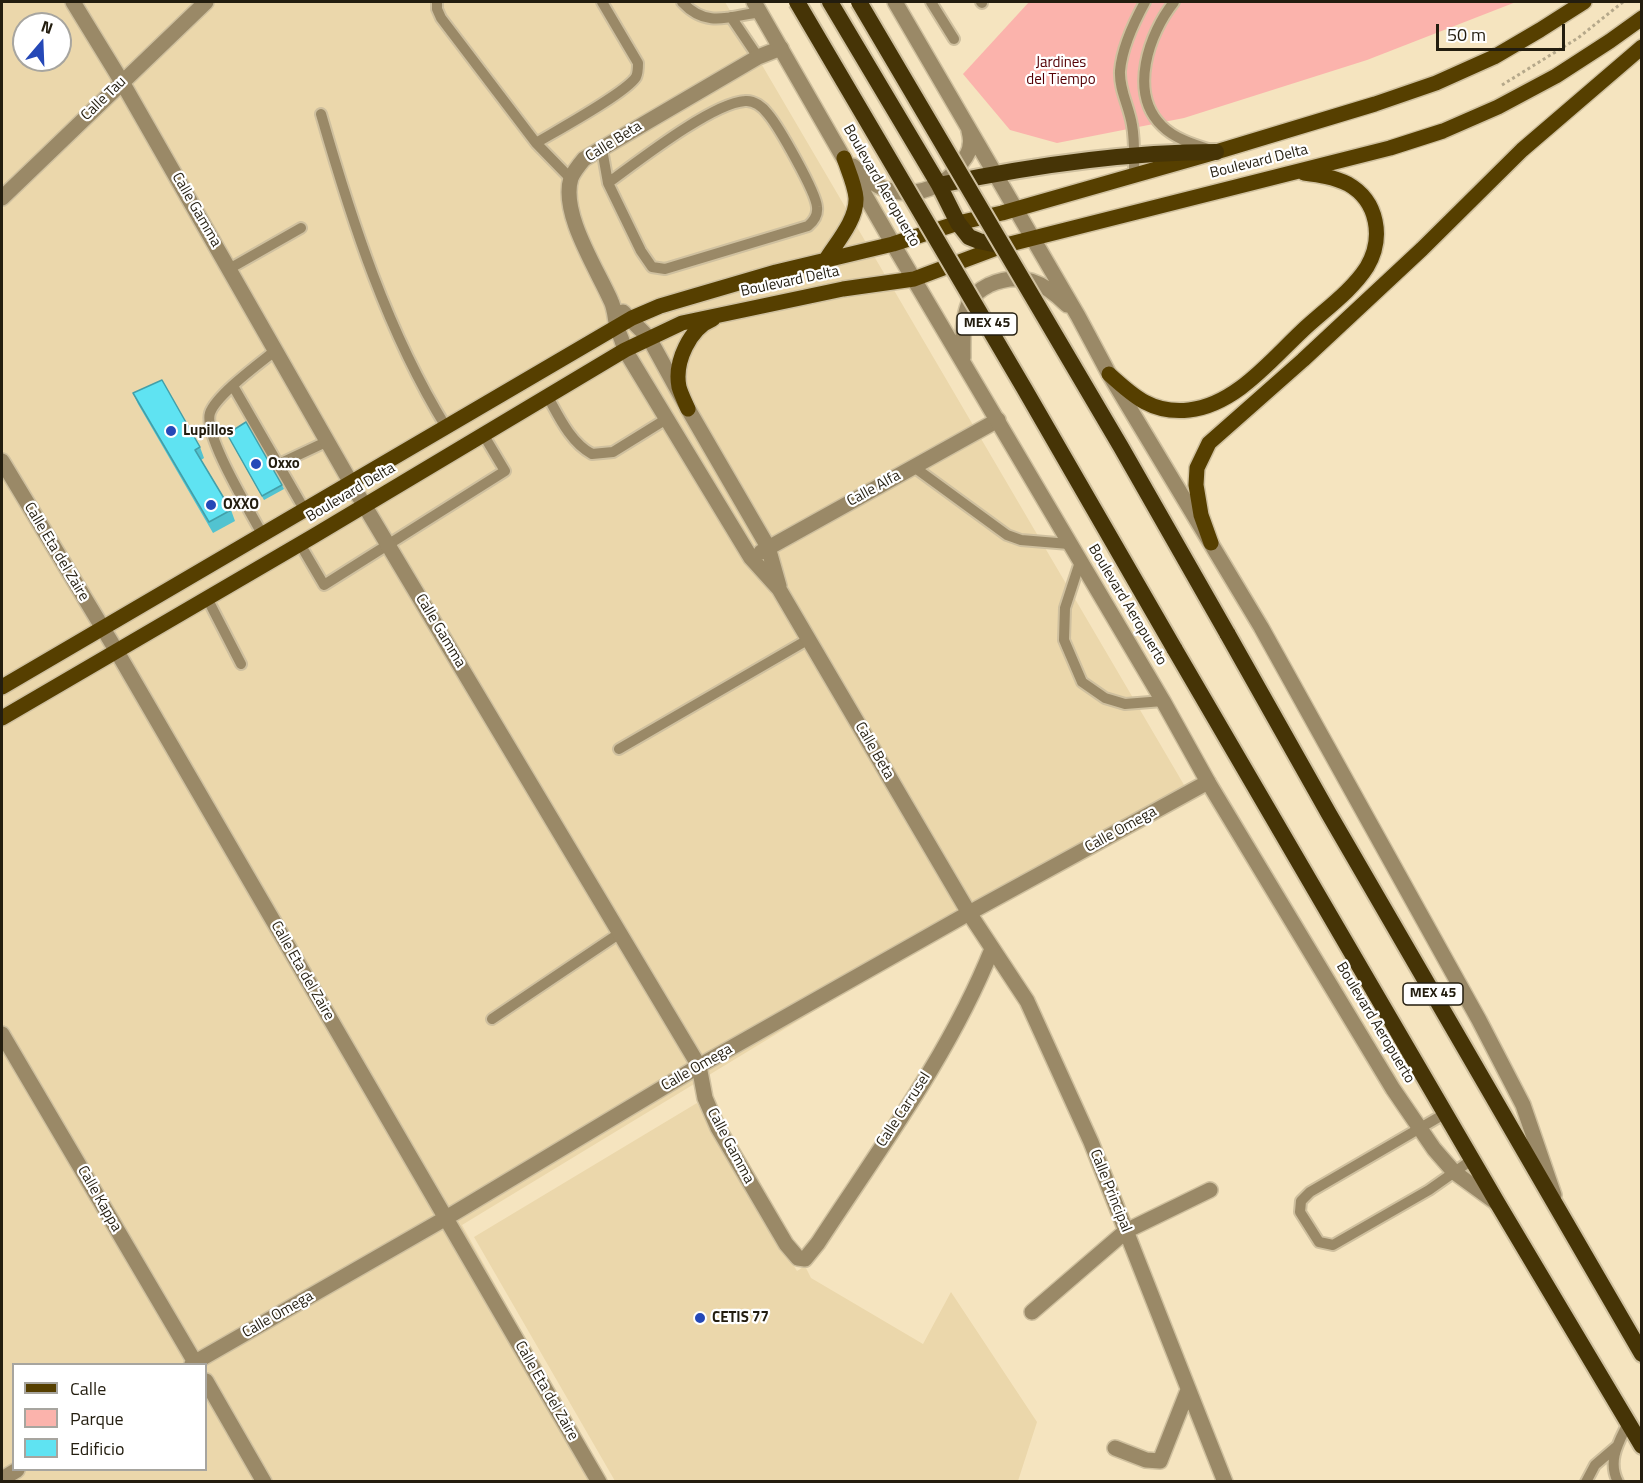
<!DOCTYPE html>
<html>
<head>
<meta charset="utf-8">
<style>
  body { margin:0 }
  #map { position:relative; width:1643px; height:1483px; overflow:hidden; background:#f5e4bf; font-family:"Titillium Web",sans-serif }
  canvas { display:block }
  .frame { position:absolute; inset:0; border:3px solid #231d0f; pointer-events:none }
  .legend { position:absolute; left:12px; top:1363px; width:195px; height:108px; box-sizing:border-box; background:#fff; border:2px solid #a7a59f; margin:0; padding:8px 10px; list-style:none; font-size:18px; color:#231d0f }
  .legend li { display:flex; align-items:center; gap:12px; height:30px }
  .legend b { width:30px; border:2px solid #a7a59f }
  .north { position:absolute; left:12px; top:12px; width:60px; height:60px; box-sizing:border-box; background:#fff; border:2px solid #a7a59f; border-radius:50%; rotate:19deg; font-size:16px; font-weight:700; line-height:24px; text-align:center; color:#231d0f }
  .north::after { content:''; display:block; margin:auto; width:21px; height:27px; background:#2548b7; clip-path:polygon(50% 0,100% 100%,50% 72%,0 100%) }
  .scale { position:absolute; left:1436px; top:24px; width:129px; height:27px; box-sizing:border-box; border:3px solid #231d0f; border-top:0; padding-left:8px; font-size:18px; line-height:21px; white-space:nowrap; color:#231d0f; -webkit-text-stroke:4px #fff; paint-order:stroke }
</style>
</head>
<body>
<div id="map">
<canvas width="1643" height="1483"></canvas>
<div class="frame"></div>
<ul class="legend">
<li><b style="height:8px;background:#563f00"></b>Calle</li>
<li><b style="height:16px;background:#fbb3ac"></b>Parque</li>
<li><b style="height:16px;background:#5fe3f2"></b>Edificio</li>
</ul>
<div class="north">N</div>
<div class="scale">50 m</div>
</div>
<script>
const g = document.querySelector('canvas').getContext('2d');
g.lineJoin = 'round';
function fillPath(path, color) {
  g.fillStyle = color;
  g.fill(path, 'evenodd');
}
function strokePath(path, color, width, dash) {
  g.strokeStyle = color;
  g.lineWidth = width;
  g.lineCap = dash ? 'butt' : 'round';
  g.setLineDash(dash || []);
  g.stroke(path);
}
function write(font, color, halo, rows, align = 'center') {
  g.font = font + ' "Titillium Web",sans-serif';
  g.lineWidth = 4.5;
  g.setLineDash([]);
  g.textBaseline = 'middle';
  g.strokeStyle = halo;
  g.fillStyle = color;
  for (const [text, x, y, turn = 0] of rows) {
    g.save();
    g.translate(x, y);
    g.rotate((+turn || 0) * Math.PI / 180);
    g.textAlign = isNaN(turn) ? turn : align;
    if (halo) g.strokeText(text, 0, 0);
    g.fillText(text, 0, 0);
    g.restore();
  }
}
fillPath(new Path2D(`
  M2,2H725L1187,790L974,914L462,1225L605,1481L2,1482ZM24,24H60V60H24ZM14,1364H206V1470H14Z
  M697,1103L797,1271L805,1266L811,1278L923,1344L951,1292L1037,1422L1018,1481H615L474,1237Z`), '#ebd7ab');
fillPath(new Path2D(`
  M1029,2H1516L1367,60L1184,118L1057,143L1010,130L963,74Z`), '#fbb3ac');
const service = new Path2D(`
  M437,2V9L441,18L536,143L571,179
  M682,2C707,29 730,16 761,12
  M931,2L954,39
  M981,2L982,3
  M1174,2C1149,33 1128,93 1162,126C1174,138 1192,144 1208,149
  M731,17L758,57
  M321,114C352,222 387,331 446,427
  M536,143C556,131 626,93 636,77C638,73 638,68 638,63L602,2
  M602,149L608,183L641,251L652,267L665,269L808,226C814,221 818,215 817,207C816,192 779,127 768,114C763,107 754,100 745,101C712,103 637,162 608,183
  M1134,176C1134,159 1135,141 1132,125C1129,106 1119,90 1120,71C1122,47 1134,22 1145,2
  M229,269L301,228
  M233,386L304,509
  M548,397C559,417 571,443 592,454L613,452L668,418
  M279,464L328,441
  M914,467L1007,535L1021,540L1069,544
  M262,534C250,511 203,435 210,413C216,395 260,363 276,350
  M300,544L324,585L505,471L483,434
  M1080,562L1065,608L1064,640L1082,682L1105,698L1125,704L1163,701
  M207,598L241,664
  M619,749L809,639
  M492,1019L620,933
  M1446,1113L1310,1192L1301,1201L1300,1212L1319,1242L1333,1245L1429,1190L1473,1159
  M1586,1482L1595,1465L1616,1447
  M1618,1482C1607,1460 1619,1442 1628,1423`);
const minor = new Path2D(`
  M73,2L122,82L351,483L699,1066L705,1098L718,1128L786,1244L798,1258L805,1259L818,1243C880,1148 950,1054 992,949
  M781,48L758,57L584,159C579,165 574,171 571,178C560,213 597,269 611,301C615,309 615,319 617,328C620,335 623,343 625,350L751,558L779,589L969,913L1027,1001L1091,1142L1225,1482
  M2,198L206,2
  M623,312L649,338L688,409L768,547L779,586
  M2,461L116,650L599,1482
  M761,552L998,420
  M2,1034L196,1364
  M1032,1312L1126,1231L1210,1190
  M192,1364L446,1218L699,1066L969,913L1208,782
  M206,1381L264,1482
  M1115,1448L1146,1460L1160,1461L1188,1390
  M2,1479L17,1470`);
const tertiary = new Path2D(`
  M754,2L893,244L1163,701L1208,782L1393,1089L1434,1149L1454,1172L1498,1204
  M895,2L1078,316L1109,374L1261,627L1479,1020L1523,1105L1554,1195
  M853,166C863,175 874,186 888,190C915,198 947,187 962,162C966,157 970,151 970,145C971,141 970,135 969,131
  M963,358C963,340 962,320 969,303C973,295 981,289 989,285C1021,271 1044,282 1067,305`);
const primary = new Path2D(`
  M825,261C836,243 857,220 856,198C855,185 848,170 844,158
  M1109,374C1134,397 1153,414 1189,410C1235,405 1270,361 1302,331C1323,311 1351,292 1367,267C1384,238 1378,201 1348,184C1334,177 1319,175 1304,173
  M688,409C685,402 681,394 679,387C674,362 690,328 713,319
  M1211,543L1201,515L1196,485L1197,468L1209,443L1303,360L1422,249L1522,150L1642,47
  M2,687L632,318L660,306L694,296L776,272L893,244L958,223L1002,213L1216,152L1375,104L1436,83L1494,57L1540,30L1584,2
  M2,718L312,537L625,350L682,323L843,289L914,279L1002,246L1390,148L1443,131L1498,107L1556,76L1610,41L1642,18`);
const trunk = new Path2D(`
  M830,2L939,185L958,223L969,237L979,241L1002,246
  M939,185C1030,166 1123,152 1216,152
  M1227,633L1329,814L1642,1354
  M1174,648L1498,1204L1642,1446`);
strokePath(service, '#cfc09f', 14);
strokePath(minor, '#cfc09f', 18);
strokePath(tertiary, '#cfc09f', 18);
strokePath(primary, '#cfc09f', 18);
strokePath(trunk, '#cfc09f', 20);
strokePath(new Path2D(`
  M1502,85L1578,38L1623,2`), '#b5a88a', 3, [3, 3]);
strokePath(service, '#9a8967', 10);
strokePath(minor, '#9a8967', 15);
strokePath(tertiary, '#9a8967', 15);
strokePath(primary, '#563f00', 15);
strokePath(trunk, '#463406', 16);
const trunkBridge = new Path2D(`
  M797,2L1024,388L1174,648
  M859,2L1121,447L1227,633`);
strokePath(trunkBridge, '#cfc09f', 20, []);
strokePath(trunkBridge, '#463406', 16);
fillPath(new Path2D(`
  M133,393L200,447L204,458L201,460L231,510L235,521L213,533L138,404Z
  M227,434L282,485L284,489L264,500Z`), '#52c3d0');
const building = new Path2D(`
  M162,380L200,447L195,450L231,510L209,522L133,393Z
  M246,422L282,485L262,496L227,434Z`);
fillPath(building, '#5fe3f2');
strokePath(building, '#429fa9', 1.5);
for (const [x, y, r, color] of [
  [171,431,6,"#2548b7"],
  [256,464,6,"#2548b7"],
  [211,505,6,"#2548b7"],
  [700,1318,6,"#2548b7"]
]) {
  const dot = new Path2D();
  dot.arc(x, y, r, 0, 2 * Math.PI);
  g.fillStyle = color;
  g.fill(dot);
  strokePath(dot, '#fff', 2);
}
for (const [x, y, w] of [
  [987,324,60],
  [1433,994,60]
]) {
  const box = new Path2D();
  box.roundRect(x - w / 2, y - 11, w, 22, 4.5);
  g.fillStyle = '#fff';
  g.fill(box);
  strokePath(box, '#231d0f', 1.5);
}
write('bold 14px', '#231d0f', null, [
  ["MEX 45",987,324],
  ["MEX 45",1433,994]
]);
write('15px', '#550005', '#fff', [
  ["Jardines",1061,63],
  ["del Tiempo",1061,80]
]);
write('15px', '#231d0f', '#fff', [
  ["Calle Tau",104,99,-44],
  ["Calle Beta",614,142,-32],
  ["Boulevard Delta",1259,162,-14],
  ["Boulevard Aeropuerto",881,186,60],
  ["Calle Gamma",196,210,60],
  ["Boulevard Delta",790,282,-12],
  ["Calle Alfa",874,489,-29],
  ["Boulevard Delta",351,493,-31],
  ["Calle Eta del Zaire",56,552,59],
  ["Boulevard Aeropuerto",1127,605,59],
  ["Calle Gamma",440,631,59],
  ["Calle Beta",874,751,60],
  ["Calle Omega",1121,830,-29],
  ["Calle Eta del Zaire",302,971,60],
  ["Boulevard Aeropuerto",1375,1023,59],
  ["Calle Omega",697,1068,-30],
  ["Calle Carrusel",904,1110,-57],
  ["Calle Gamma",730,1146,62],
  ["Calle Principal",1110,1191,68],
  ["Calle Kappa",99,1199,60],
  ["Calle Omega",278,1315,-30],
  ["Calle Eta del Zaire",546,1391,60]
]);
write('bold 15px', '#231d0f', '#fff', [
  ["Lupillos",183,431],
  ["Oxxo",268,464],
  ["OXXO",223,505],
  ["CETIS 77",712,1318]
], 'left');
</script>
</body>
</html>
